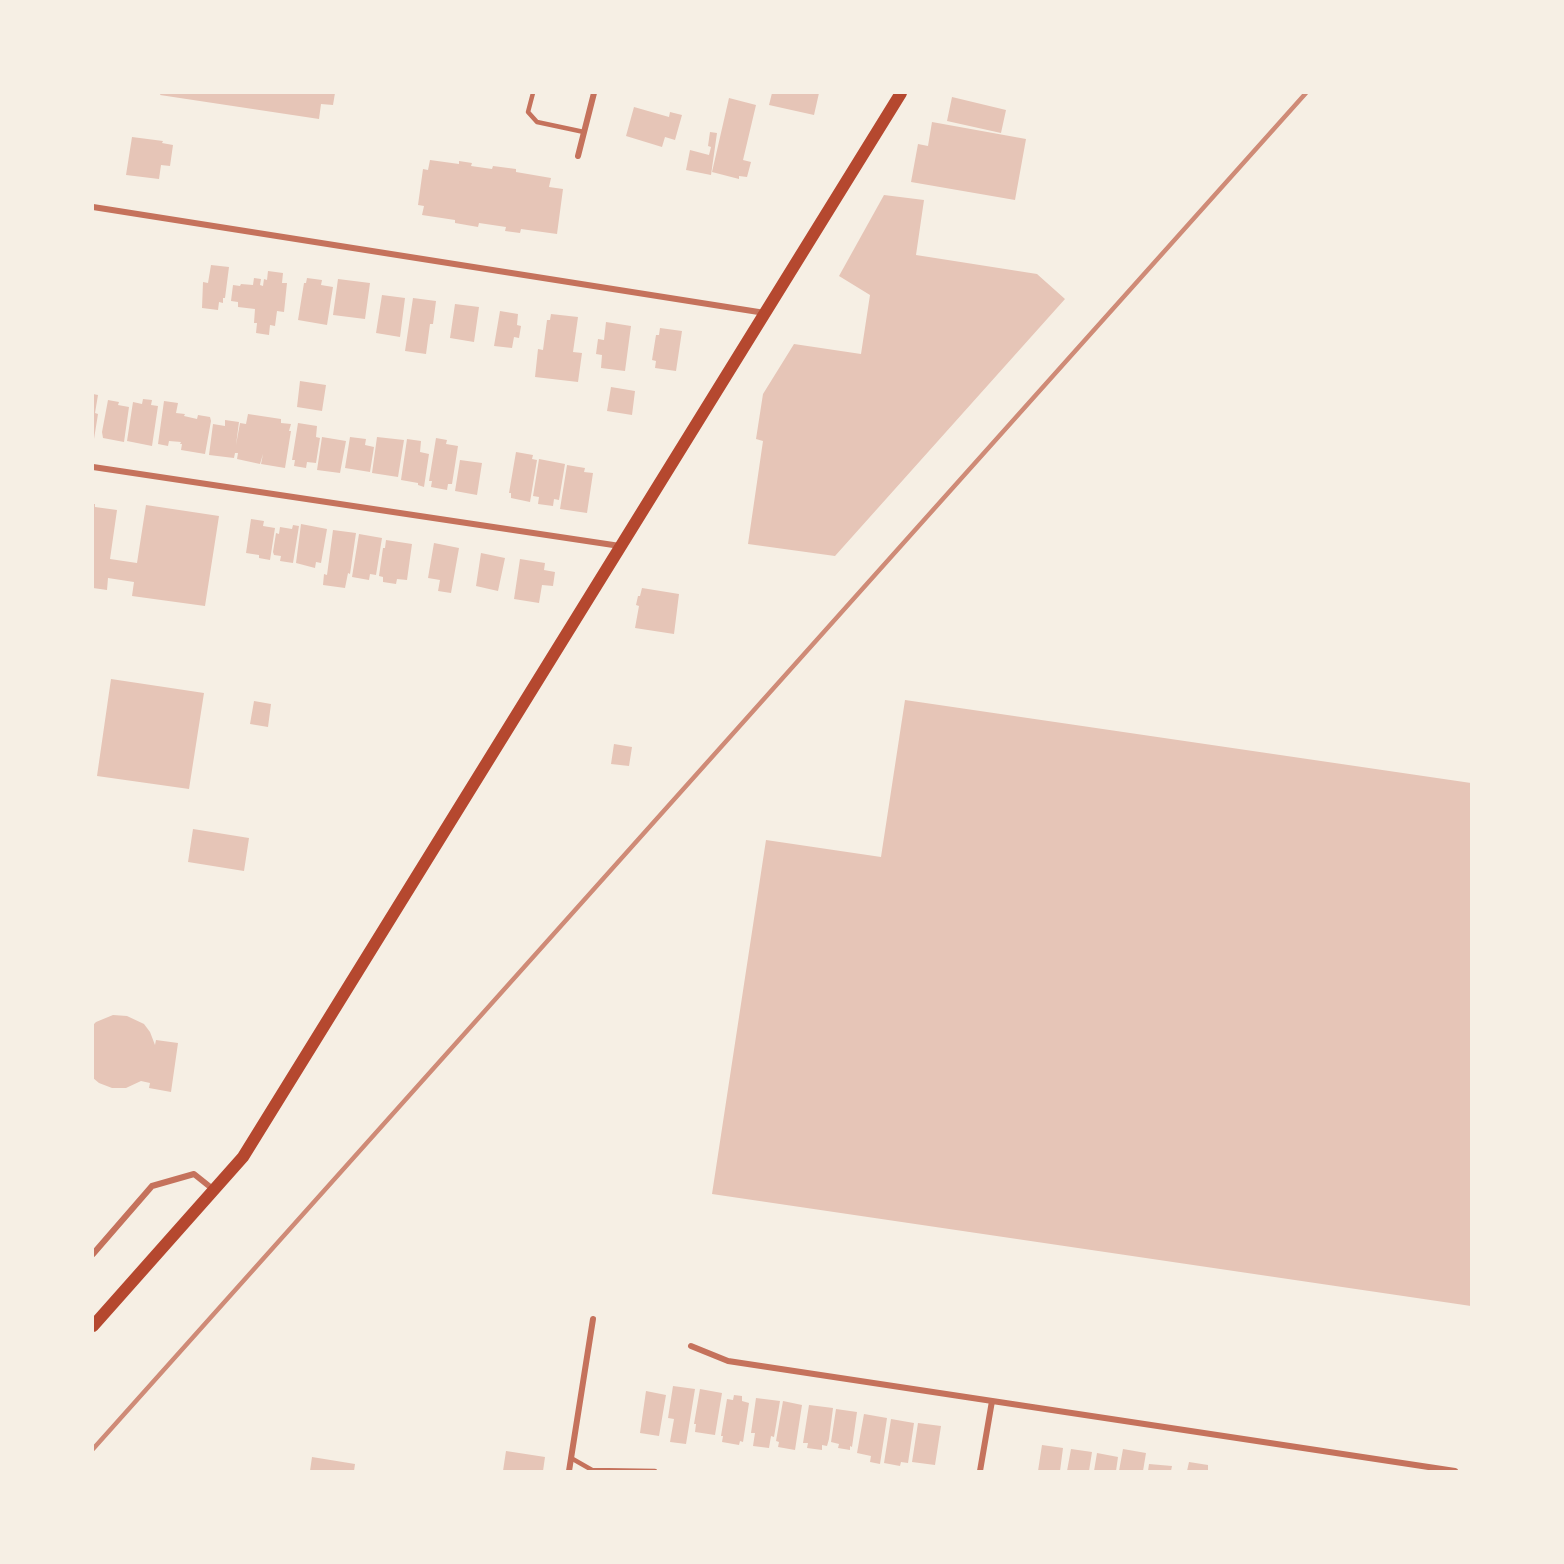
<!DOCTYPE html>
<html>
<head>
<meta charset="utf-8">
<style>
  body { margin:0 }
  #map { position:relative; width:1564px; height:1564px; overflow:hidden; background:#f6efe4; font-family:"Noto Sans",sans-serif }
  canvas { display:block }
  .frame { position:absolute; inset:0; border:94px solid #f6efe4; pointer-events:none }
</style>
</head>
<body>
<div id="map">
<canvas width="1564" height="1564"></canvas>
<div class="frame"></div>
</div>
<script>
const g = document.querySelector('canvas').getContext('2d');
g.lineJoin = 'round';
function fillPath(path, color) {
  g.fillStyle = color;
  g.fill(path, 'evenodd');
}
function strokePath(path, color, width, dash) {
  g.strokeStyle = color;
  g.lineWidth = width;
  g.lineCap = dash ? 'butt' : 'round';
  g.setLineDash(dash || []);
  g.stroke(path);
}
fillPath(new Path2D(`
  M161,93H335L333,105L321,104L319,119L160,95Z
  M772,93H819L814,115L769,105Z
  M952,97L1006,110L1001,133L947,121Z
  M729,98L756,105L743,160L751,162L747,177L739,176V179L712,172Z
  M634,107L669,117L670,112L682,115L675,140L665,137L662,147L626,136Z
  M932,122L1026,139L1015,200L911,182L918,144L928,146Z
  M710,132L717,133L711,175L686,170L690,150L709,155L711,147L708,146Z
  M132,137L163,141L162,143L173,145L170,166L161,165L159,179L126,175Z
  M430,160L459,164V161L472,163L471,166L492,169L493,166L516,169V172L551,178L549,187L563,189L557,234L521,229L520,233L505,231L506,227L479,223L478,227L455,223V220L422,215L424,206L418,205L423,169L428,170Z
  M884,195L924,200L916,255L1037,274L1065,299L835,556L748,544L763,441L756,439L763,394L794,344L861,354L870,295L839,276Z
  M211,265L229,267L225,298H223V303L219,302L218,310L202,308L203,282L208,283Z
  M268,271L283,273L282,283H287L284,312L277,311L275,326L270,325L269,335L256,333L257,323H254L255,309L238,307V302L231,301L233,285L240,286L241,284L253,285L254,278L261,279L260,285L263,286L264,279L267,280Z
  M307,278L322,280L321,285L333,287L327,325L298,320L304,283H306Z
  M338,279L370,283L365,319L333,315Z
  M382,295L405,298L400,337L376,333Z
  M413,298L436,301L433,324H430L426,354L405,351Z
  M455,304L479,307L474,342L450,338Z
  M500,311L518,314L517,325L521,326L519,338L514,337L512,348L494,346Z
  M551,314L578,317L573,352L582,353L578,382L535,377L538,349L543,350L547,320H550Z
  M606,322L631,326L625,371L601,368L602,355L596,354L598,339L604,340Z
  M660,328L682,331L676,371L655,368L656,361L652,360L656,335H659Z
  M300,381L326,385L322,411L297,407Z
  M611,387L635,391L632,415L607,411Z
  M93,394L98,395L95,413L98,414L94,439H93Z
  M143,399L152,400L151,405L158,406L152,446L127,441L133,402L142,404Z
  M108,400L119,402L118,405L129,407L124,442L103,438L102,432Z
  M164,401L178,403L176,413L185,414L184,416L197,419L198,415L210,417L211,421L205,454L181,450L182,444H180L181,442L169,441L168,446L158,444Z
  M248,414L281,419V423L291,424L289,431H291L285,468L261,464L263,454L260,464L237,459L238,453H235L234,458L209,455L213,424L225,426V420L239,422L236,445L240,423L246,424Z
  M298,423L317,426L316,437L320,438L316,463L307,462L306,468L294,466L295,460H292Z
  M322,437L346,441L340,473L317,470Z
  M350,437L366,439L365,445L374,447L370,472L345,468Z
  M377,437L404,440L398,477L372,473Z
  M436,438L447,440L446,444L458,446L452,484H448L447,490L431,487L432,481H429Z
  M407,439L421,441L420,452L429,454L424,487L418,485V483L401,480Z
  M516,452L533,455L532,459L537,460L530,502L511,498V493H509Z
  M539,459L565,464L559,500L554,499L553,506L538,504L539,497L533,496Z
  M460,460L482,463L477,495L455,491Z
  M567,465L585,468L584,472L593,473L587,513L560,509Z
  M93,504H95V507L117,510L110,559L137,563L146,505L219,516L205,606L132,596L134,582L108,578L107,590L93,588Z
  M251,519L264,521L263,526L275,528L270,560L259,558V555L246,553Z
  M301,524L327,529L321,563L316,562L315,568L296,563Z
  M293,525L299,526L293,563L280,561L281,556L274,555L273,552L276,533L279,534L280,527L292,529Z
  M333,530L356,533L350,574L348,573L345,588L323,585L324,574L327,575Z
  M359,534L382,538L376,575L370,574L369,580L352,577Z
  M386,540L412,544L407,580L397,579L396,584L383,582V577L379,576L383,548H385Z
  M434,543L459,548L451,593L438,591L440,580L428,578Z
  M481,553L505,558L498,591L476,586Z
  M520,559L545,563L544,570L555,572L553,586L542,585L539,603L514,599Z
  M642,588L679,594L674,634L635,628L639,606L636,605L638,596H640Z
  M111,679L204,693L189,789L97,776Z
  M905,700L1471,783V1306L712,1194L766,840L881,857Z
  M254,701L271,704L268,727L250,724Z
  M614,744L632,747L629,766L611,764Z
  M193,829L249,838L244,871L188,862Z
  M113,1015L127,1016L144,1024L150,1032L155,1045L156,1040L178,1043L171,1092L149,1088L150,1083L141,1081L126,1088H112L99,1083L93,1078V1025L96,1022Z
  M673,1386L695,1389L686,1444L670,1442L674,1419L668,1418Z
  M700,1389L722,1393L715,1435L695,1432L696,1424H694Z
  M646,1391L666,1395L659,1436L640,1433Z
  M734,1395L742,1396V1401L749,1403L743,1442L740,1441L739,1445L722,1442L723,1436H721L727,1399L733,1400Z
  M756,1398L780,1401L774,1437L771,1436L769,1448L753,1446L755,1433H751Z
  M783,1401L802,1405L795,1450L778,1447L779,1442L776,1441Z
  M809,1405L833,1408L829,1439L827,1446L822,1445V1450L807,1448L808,1443H803Z
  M836,1409L857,1412L852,1447L850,1446V1450L838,1448L839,1444L831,1442Z
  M864,1414L887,1418L880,1464L870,1462L871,1456L857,1453Z
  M891,1419L914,1423L908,1463L901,1462L900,1466L884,1463Z
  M918,1423L941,1426L935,1465L912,1462Z
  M1042,1445L1063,1448L1060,1471H1038Z
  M1071,1449L1092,1452L1089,1471H1067Z
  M1123,1449L1146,1453L1143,1471H1119Z
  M506,1451L545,1457L543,1471H503Z
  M1097,1453L1118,1457L1116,1471H1094Z
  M312,1457L355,1464L354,1471H310Z
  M1189,1462L1208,1465V1471H1187Z
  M1149,1464L1172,1466L1171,1471H1148Z`), '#e6c5b7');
strokePath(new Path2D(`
  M533,93L528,112L537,122L584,132
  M571,1458L592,1470L655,1471`), '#c5725c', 4.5);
strokePath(new Path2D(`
  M578,156L594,93
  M93,207L765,313
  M93,467L620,546
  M93,1254L152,1186L194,1174L214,1190
  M691,1346L728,1361L1455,1471
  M569,1471L593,1319
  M980,1471L992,1401`), '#c5725c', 6);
strokePath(new Path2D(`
  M93,1326L243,1157L901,93`), '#b5482f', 12);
strokePath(new Path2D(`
  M93,1449L1306,93`), '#cf8b77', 4.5);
</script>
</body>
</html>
